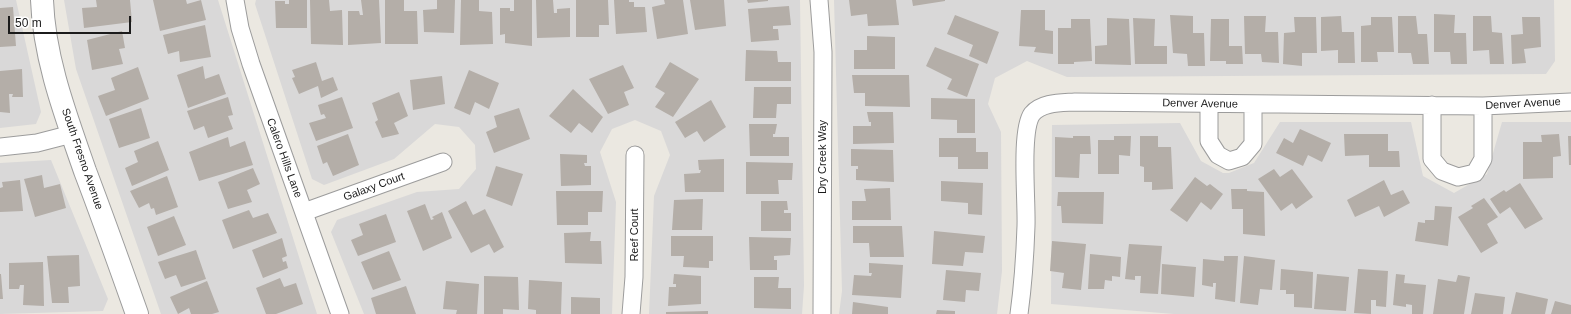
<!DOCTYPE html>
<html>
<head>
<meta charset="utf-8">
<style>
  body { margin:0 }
  #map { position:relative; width:1571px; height:314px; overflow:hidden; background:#ebe8e1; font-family:Helvetica,sans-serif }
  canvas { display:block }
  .scale { position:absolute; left:8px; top:16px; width:123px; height:18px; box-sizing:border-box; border:2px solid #1b1b1b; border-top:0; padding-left:5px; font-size:12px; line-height:14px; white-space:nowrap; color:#1b1b1b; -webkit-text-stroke:3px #fff; paint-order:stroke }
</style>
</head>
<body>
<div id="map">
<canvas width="1571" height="314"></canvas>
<div class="scale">50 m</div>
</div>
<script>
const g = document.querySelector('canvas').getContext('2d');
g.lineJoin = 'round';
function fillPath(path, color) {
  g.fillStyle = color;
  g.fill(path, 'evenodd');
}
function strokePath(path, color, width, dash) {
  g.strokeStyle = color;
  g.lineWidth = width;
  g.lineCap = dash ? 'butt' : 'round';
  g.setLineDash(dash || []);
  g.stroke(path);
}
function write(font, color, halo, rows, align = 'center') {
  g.font = font + ' Helvetica,sans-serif';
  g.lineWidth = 3.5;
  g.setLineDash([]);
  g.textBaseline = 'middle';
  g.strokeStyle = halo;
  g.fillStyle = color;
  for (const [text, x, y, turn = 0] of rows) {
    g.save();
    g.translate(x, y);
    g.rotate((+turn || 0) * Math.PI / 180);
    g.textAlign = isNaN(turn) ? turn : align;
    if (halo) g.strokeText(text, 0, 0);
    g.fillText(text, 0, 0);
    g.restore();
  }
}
fillPath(new Path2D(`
  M0,0H16L41,112L36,124L0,128Z
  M64,0H218L317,314H161L76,69Z
  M256,0H800L804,286L802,314H649L654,196L670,155L661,131L635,120L612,129L600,152L616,202L612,314H364L331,232L337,220L417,192L459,189L476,169L475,145L459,127L435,124L394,159L324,185L312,179L255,4Z
  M834,0H1554L1555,61L1546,74L1067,77L1027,61L995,78L988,104L1001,132L1002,271L997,314H839L842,291Z
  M1280,122H1411L1423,176L1454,193L1487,174L1502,122H1571V314H1174L1051,304L1052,125L1180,123L1201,161L1223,173H1229L1254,163Z
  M51,160L108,299L103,311L0,314V163Z`), '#d9d8d8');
fillPath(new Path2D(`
  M96,0H130L132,22L84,28L82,8L97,7Z
  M153,0H186L187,4L201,0L206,20L160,31Z
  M289,0H307V28H276L275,1H285V4H289Z
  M310,0H329L330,11L342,10L343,45L311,44Z
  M361,0H379L381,43L348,45V11H359L360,15H363Z
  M385,0H404V11H417L418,44H385Z
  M437,0H455L454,33L424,32L423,10L437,9Z
  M461,0H479V11L492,12L493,44L460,45Z
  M514,0H532V46L505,43V34L500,35V8H510V11H514Z
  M536,0H553L554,13H557V9L570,8V37L537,38Z
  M576,0H608L609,25H599V37H576Z
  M614,0H629V2H634V7H645L647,32L616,34Z
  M664,0H683L688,34L657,39L652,7L665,4Z
  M690,0H724L726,26L695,30Z
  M747,0H768V1L748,3Z
  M849,0H896L899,25L868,26L867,14L851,16Z
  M912,0H945V1L913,6Z
  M789,6L791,25L773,26V29H778L779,40L751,42L748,9Z
  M13,7L16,46L0,47V8Z
  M1021,10H1045V30L1053,31V54L1034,52L1036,47L1019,46Z
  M1434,14L1455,15L1454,33H1466L1467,64H1451L1450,52H1434Z
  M955,15L999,32L987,64L969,56L973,45L947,34Z
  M1170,15L1193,16V33H1204L1205,66H1188L1187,54L1173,53Z
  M1244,16H1266L1265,32H1278L1279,63L1262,62L1261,54H1245Z
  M1341,16L1342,32H1354L1355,63H1338V50L1321,51V17Z
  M1398,16H1416L1418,34H1427L1429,64H1413L1411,53H1398Z
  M1473,16H1491L1492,32L1502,33L1504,64H1490L1489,50L1473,51Z
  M1294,17H1316L1317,53H1302V66L1283,64L1284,33L1295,32Z
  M1371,17H1392L1394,52H1377L1378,62H1361V26L1371,25Z
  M1522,17H1540L1541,47L1524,49L1526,63L1512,64L1511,35L1523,34Z
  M1107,18L1129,19L1131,65L1095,64V46L1107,45Z
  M1133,18L1155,19L1154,46H1167V64H1135Z
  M1071,19H1090L1092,61L1074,62V64H1058V28H1071Z
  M1211,19H1229V46H1242L1243,64H1226V61H1210Z
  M205,25L211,57L180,62L179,51L168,54L163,35Z
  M122,31L125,48L119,49L123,64L92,70L87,40Z
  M867,36L895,37V69H854V50H867Z
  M935,47L979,64L967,97L947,89L952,79L926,66Z
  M746,50L777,51L778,62H791V81H745Z
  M316,62L322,81L333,77L338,90L321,98L318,86L299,94L292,78L295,77L292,70Z
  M670,62L699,79L673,117L655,107L665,93L655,87Z
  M623,65L634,88L624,92L629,105L608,114L589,79Z
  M203,66L205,79L219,74L226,94L188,108L177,75Z
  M138,67L149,99L106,116L98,96L115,90L111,78Z
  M22,69L23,97H12L13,94H9L10,113L0,112V71Z
  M469,70L499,83L489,109L475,102L470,115L454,108Z
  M852,75H909L910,107L865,106V93H854Z
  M442,76L445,104L413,110L410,80Z
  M754,87H791V104H777L776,118H753Z
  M573,89L603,117L592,133L579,123L571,133L549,116Z
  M399,92L408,116L394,123L399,134L382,138L375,122L378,120L372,103Z
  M228,97L233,115L228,116L233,129L208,138L204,126L194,130L187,111Z
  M342,97L353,128L316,141L309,123L326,118L324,114L321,115L318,105Z
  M931,98L975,99V133H957V120L931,119Z
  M711,100L726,127L704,142L697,131L685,138L675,122Z
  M141,108L150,138L119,148L109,119Z
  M519,108L530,139L494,153L486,132L497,127L494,116Z
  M867,112H893L894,143L853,144V126H871V122H869Z
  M749,124H777L775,134H773V137H789V156H750Z
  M1300,129L1331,143L1322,162L1308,155L1303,166L1276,153L1284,138L1293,143Z
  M348,134L359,165L333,176L327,162L323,164L317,146Z
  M1344,134H1388V151H1399L1400,167H1369V155L1345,156Z
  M1559,134L1561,156L1553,157V178L1523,179V142H1542L1541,135Z
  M1073,136H1090L1091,154H1080L1079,178L1055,177V137L1073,138Z
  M1114,136H1131L1130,156L1119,155V174H1098V140H1114Z
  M1140,136H1158V147H1171L1173,189L1152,190V182H1144V167L1140,166Z
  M1568,136H1571V165H1569Z
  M228,137L230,147L245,141L253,165L199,181L189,152Z
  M939,138H976V152H988V169H958V157H939Z
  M158,141L169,170L132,186L125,168L138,162L134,151Z
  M851,149L893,150L894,182L856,180V169H858V166H851Z
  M560,154L587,155V163H584L585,166H591V185L561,186Z
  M724,159V192H685L684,174L700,173L701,170H699L698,160Z
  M746,162L793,163L792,180H778L779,194H746Z
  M496,166L523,174L512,206L486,196Z
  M253,168L260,184L247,190L252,202L228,209L218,182Z
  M1274,169L1280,177L1292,169L1313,197L1296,209L1292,203L1281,211L1258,179Z
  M42,175L44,188L60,184L66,208L35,217L24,179Z
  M167,176L178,207L156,215L154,208L151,209L149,203L139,208L130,191Z
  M1195,177L1207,186L1210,184L1223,194L1211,210L1201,202L1187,222L1170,210Z
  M20,180L23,211L0,212V188L3,187L2,182Z
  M1384,180L1391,195L1403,190L1410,203L1384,217L1379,206L1355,217L1347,200Z
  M941,181L983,183L982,215L968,214V203L941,201Z
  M1520,183L1543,219L1525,229L1510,207L1500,214L1490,199L1504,190L1506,192Z
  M890,188L891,220H852V201H866L864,189Z
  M1231,189H1247V191L1264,192L1265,236L1243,234V209H1232Z
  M556,191H603L602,212H588V225H557Z
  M1058,192H1104L1103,224L1062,223L1061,206H1057Z
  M1484,198L1498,217L1487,224L1498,243L1481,253L1458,217L1473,208L1471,206Z
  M703,199L702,230H672L674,200Z
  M466,201L473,215L485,209L504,247L494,253L489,244L471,253L448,211Z
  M761,201H787L788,210H784V213H791V231H761Z
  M425,204L431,220L434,219L432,217L442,212L452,238L423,251L407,211Z
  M1435,206L1452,207L1448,246L1415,241L1418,222L1425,223V220H1434Z
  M249,210L253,218L268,213L277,233L233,249L222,220Z
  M386,214L396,242L358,256L351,240L363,235L359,224Z
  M174,216L186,245L158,256L147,227Z
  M853,226H902L904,257H870L869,243H853Z
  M934,231L985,236L983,253L965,252L963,266L932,264Z
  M591,232L590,241H601L602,264L565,263L564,233Z
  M671,236H713V261H709V268L683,267L684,256H671Z
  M749,237L791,238L790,255L774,256V260H777V270H750Z
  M282,238L287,256L282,258L283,262L286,261L288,268L263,278L252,250Z
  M1052,241L1086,244L1081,290L1062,288L1064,273L1050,271Z
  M1129,244L1162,246L1158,294L1140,293L1141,276H1135V280L1125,279Z
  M196,250L206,279L181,287L176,275L165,279L158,262Z
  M389,251L401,280L373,290L361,262Z
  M1090,254L1121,257L1120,277L1112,276V281L1105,280L1104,289H1088Z
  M79,255L80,286L68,287L69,303H52L47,256Z
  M1224,256H1238L1235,302L1215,299L1216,283H1213V287L1202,285L1203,259L1224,261Z
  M1244,256L1275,260L1272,290L1260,289L1258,305L1240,303Z
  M43,262L44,306L23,305L24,285H20L19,289H9V263Z
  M869,263L903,265L901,298L852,295L854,275L871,276L872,273H869Z
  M1162,264L1196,267L1194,297L1161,294Z
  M1281,269L1313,272L1312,308L1294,307V294H1286V290H1280Z
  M1358,269L1388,271L1386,307L1376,306V300H1371V314L1354,313Z
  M946,270L981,273L979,291L966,290L965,302L943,300Z
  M0,274H1L3,299H0Z
  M674,274L701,276V304L668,306L669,287H676V284H673Z
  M1317,274L1349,277L1346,311L1314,309Z
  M1396,274L1405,275L1404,283L1426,285L1423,314H1412V305L1406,304V307L1393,305Z
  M1458,275L1470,277L1464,314H1433L1438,279L1456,282Z
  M484,276L518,277L519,310L503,309V314H484Z
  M754,277H779L778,288H791V309L754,308Z
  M280,278L284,287L296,283L303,304L276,314H266L256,288Z
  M529,280L562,282L561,314H536V310L528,309Z
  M207,281L219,312L212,314H191L189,308L178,314L170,297Z
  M446,281L479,284L477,314H456L457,310L443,309Z
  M406,286L416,314H376L371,298Z
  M1516,292L1548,299L1545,314H1511Z
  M1475,293L1505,297L1503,314H1471Z
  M571,297L600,298V314H571Z
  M1555,301L1571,305V314H1551Z
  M853,302L888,307V314H852Z
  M937,310L955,311V314H936Z
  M708,311V314H666V312Z`), '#b4aea8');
const minor = new Path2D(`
  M235,0L240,28L251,64L340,314
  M819,0L823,52L822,314
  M1209,104V141L1218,155L1229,161L1242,157L1253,144V105
  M1432,105V159L1442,171L1458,177L1475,173L1483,159V106
  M0,147L37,143L68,135L72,133
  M304,212L443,162
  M631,314L634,277L635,155
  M1019,314C1023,285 1025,256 1026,226C1027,202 1020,131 1032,114C1042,102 1062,103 1075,102L1483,106L1571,102`);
const tertiary = new Path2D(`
  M42,0C44,59 66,116 85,171C103,218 120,266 137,314`);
strokePath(minor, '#9c9c9c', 19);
strokePath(tertiary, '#9c9c9c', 24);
strokePath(minor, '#fff', 17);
strokePath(tertiary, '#fff', 22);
write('11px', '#1b1b1b', '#fff', [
  ["Denver Avenue",1200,104,1],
  ["Denver Avenue",1523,104,-3],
  ["Dry Creek Way",823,157,-90],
  ["Calero Hills Lane",284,158,70],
  ["South Fresno Avenue",82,159,71],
  ["Galaxy Court",374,187,-20],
  ["Reef Court",635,235,-90]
]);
</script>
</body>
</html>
